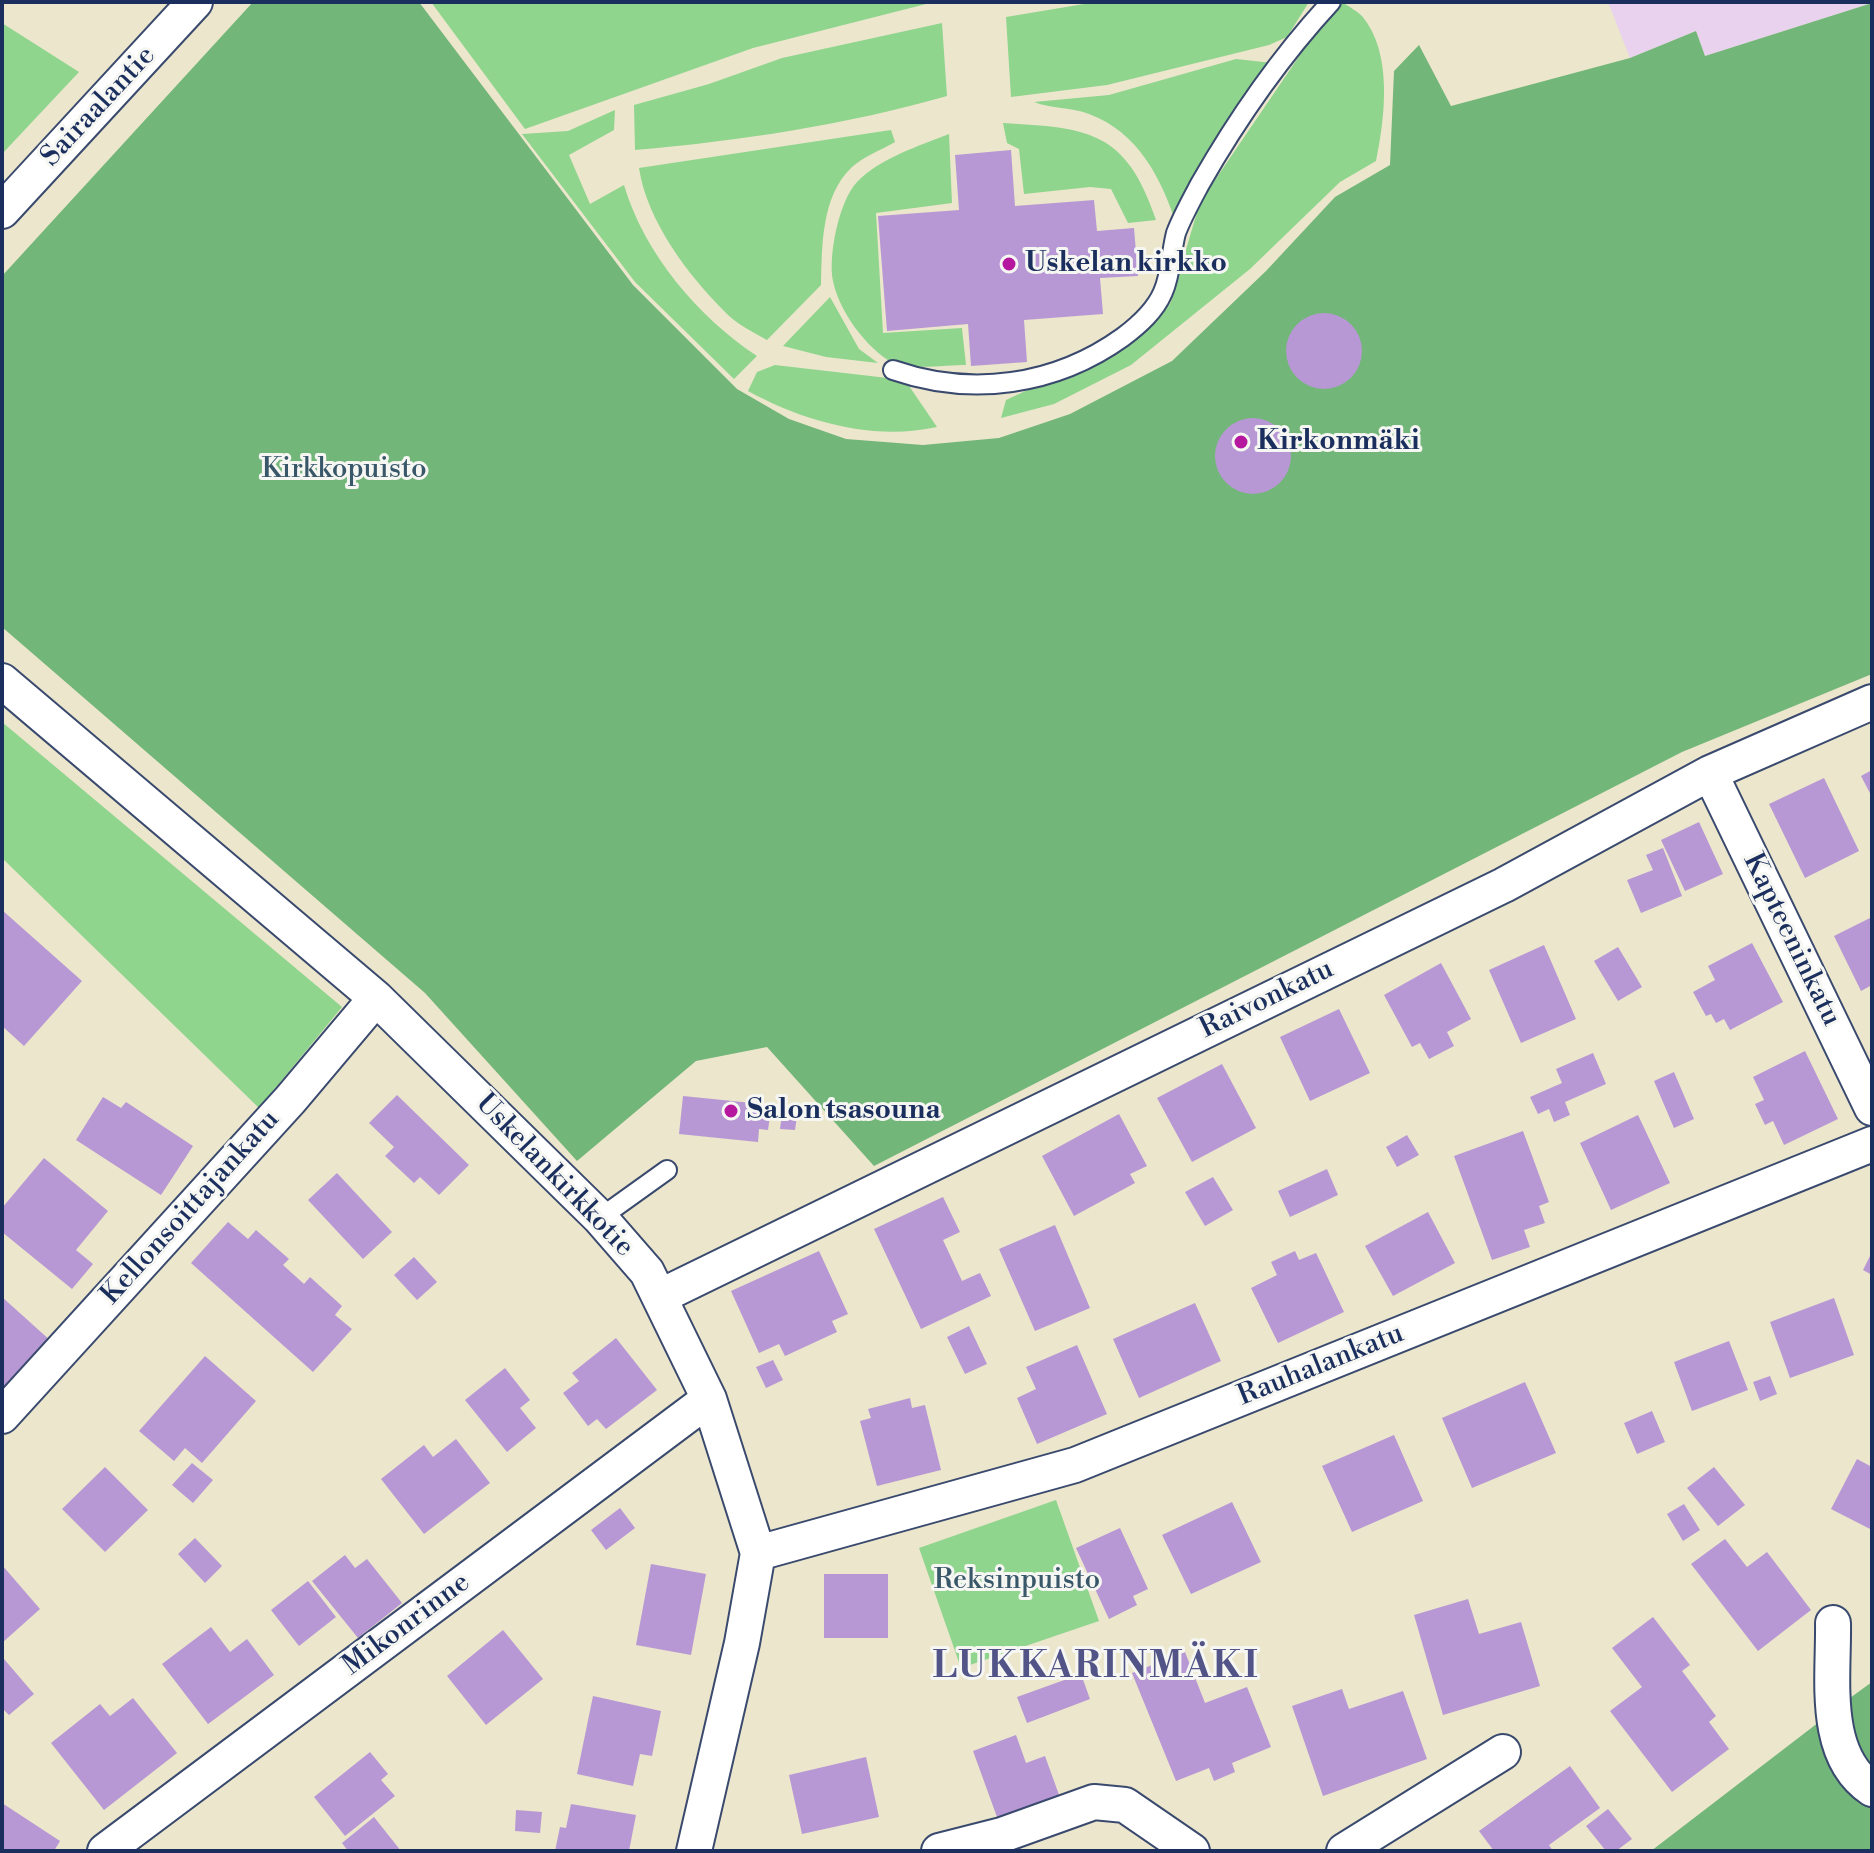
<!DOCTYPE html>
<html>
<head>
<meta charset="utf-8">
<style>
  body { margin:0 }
  #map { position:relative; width:1874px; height:1853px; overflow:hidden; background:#ece6cc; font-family:"Libre Bodoni",serif }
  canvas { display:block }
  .frame { position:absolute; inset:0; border:4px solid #1b2f5e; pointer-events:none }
</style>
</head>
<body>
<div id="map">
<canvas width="1874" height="1853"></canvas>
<div class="frame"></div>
</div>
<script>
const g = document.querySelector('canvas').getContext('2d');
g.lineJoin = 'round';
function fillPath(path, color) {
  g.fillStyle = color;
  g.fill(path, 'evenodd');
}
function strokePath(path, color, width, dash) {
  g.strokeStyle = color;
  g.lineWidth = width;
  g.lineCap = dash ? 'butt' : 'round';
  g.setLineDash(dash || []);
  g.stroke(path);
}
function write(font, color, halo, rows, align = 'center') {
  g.font = font + ' "Libre Bodoni",serif';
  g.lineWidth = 6;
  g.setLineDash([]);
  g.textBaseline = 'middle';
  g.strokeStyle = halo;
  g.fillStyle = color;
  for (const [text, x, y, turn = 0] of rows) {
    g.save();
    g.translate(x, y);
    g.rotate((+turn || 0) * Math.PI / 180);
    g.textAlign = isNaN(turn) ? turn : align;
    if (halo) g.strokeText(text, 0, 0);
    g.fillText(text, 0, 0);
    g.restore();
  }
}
fillPath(new Path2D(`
  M1608,2H1872V3L1705,56L1696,31L1630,58Z`), '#e8d2ee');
fillPath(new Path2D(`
  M431,2H934L753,48L525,129Z
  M1096,2H1309L1287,37L1269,45L1107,85L1011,97L1006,17Z
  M1342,2C1348,6 1357,11 1362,16C1393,53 1385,117 1376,161L1340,182L1250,269L1131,365L1054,404L1001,418L1006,400L1118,348L1170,304L1200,202L1317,30Z
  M2,23L79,72L2,154Z
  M942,23L947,96C845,125 740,141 635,150L634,105L709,84L782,58Z
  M1236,59L1273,63L1176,223C1161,178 1138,132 1089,114C1072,107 1051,109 1034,102L1109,95Z
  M615,110L614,130L569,155L590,204L624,185C644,253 698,317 757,356L734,379L635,282L522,134L568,131Z
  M1003,123C1088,128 1126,130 1156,220L1128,223L1111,189L1090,187L1024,194L1019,149L1007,143Z
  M891,130L895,142C881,150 863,157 852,167C821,196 822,247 821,285L767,340C753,332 736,324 725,312C688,275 647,221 639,168Z
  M949,134L952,203L876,213L883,333L962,328L966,365C950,365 907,370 893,363C866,348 839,311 833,281C828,256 839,201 857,182C880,158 919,146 949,134Z
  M830,297L859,349L878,363L826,357L783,346Z
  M775,365L905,380L937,427C873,441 805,422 748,391L757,372Z
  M2,722L342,1007L259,1108L2,858Z
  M1056,1500L1099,1621L961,1668L919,1548Z`), '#8fd58e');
fillPath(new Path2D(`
  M253,2H419L633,285L737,389L789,419L846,439L923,445L999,438L1070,414L1172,361L1266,271L1335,197L1390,165L1394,71L1419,45L1451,106L1630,58L1696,31L1705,56L1872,3V674L1682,752L874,1166L767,1047L696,1061L577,1161L425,993L2,627V276Z
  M1872,1682V1782L1843,1703Z
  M1823,1719L1872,1798V1851H1651Z`), '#73b679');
fillPath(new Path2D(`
  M1011,150L1015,206L1094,200L1097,231L1134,228L1138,276L1100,278L1103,314L1024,320L1027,362L971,366L968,324L887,331L878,216L959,210L955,155Z
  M1286 351a38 38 0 1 1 76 0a38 38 0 1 1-76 0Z
  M1215 456a38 38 0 1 1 76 0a38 38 0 1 1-76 0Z
  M1872,770V797L1861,776Z
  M1824,778L1859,851L1805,878L1769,804Z
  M1699,822L1723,874L1685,891L1661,840Z
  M1663,848L1682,896L1641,913L1627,880L1653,870L1646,855Z
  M2,910L82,981L24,1046L2,1026Z
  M1872,917V985L1861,991L1834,936Z
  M1752,943L1783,1002L1730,1030L1724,1019L1716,1023L1711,1014L1706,1016L1693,992L1715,980L1708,966Z
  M1544,945L1576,1019L1521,1043L1489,970Z
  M1618,947L1642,987L1618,1001L1594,961Z
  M1441,963L1471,1019L1447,1032L1454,1046L1429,1059L1420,1043L1412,1047L1384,995Z
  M1339,1009L1370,1073L1310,1101L1280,1037Z
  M1805,1051L1838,1119L1784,1145L1773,1121L1765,1125L1755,1104L1764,1100L1753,1077Z
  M1593,1053L1606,1084L1565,1102L1570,1115L1554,1122L1549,1109L1538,1114L1530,1097L1562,1083L1556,1069Z
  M1222,1064L1256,1128L1192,1162L1157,1098Z
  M1674,1072L1694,1119L1674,1128L1654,1081Z
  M397,1095L469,1165L439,1195L420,1177L414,1183L385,1156L394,1147L369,1123Z
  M683,1096L762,1104L761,1115L770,1116L768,1130L759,1129L758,1142L679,1134Z
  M103,1097L121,1108L126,1102L193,1146L161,1195L76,1140Z
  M782,1114L797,1116L795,1130L780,1129Z
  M1119,1114L1147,1166L1130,1174L1135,1183L1074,1216L1042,1156Z
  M1638,1115L1670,1183L1611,1210L1580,1143Z
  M1523,1131L1549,1202L1539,1206L1545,1223L1524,1230L1530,1247L1492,1260L1454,1156Z
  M1407,1135L1419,1155L1397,1167L1386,1147Z
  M44,1158L108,1211L76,1250L93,1264L72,1289L2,1232V1208Z
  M1327,1169L1338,1195L1290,1217L1278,1191Z
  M337,1173L392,1232L363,1259L308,1200Z
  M1213,1177L1233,1210L1205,1226L1185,1192Z
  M943,1197L960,1232L943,1240L962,1281L980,1273L991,1296L921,1329L874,1229Z
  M1428,1212L1455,1263L1393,1296L1365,1246Z
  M228,1222L248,1239L256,1230L289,1259L283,1265L304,1284L310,1277L342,1306L335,1315L352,1329L313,1372L191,1263Z
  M1055,1225L1090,1308L1035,1331L999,1249Z
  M819,1251L848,1314L832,1321L837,1332L785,1356L779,1344L759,1353L731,1291Z
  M1295,1251L1299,1260L1316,1253L1344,1312L1278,1343L1251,1288L1277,1275L1271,1262Z
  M1872,1252V1275L1863,1270Z
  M414,1257L437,1282L417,1300L394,1275Z
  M2,1297L52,1342L7,1393L2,1389Z
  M1834,1298L1854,1355L1790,1378L1770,1322Z
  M1195,1303L1221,1361L1139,1398L1113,1339Z
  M969,1326L987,1364L965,1374L947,1337Z
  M616,1338L657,1390L606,1429L597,1419L588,1426L563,1393L579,1381L572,1373Z
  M1729,1341L1748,1390L1692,1411L1674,1362Z
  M1077,1345L1107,1414L1037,1444L1017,1398L1036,1389L1026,1367Z
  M205,1356L256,1401L202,1463L185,1448L174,1461L139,1431Z
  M773,1360L783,1380L766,1388L756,1367Z
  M505,1368L530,1400L520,1408L536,1428L507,1452L465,1400Z
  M1770,1376L1777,1394L1760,1401L1753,1382Z
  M1525,1382L1556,1453L1472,1488L1442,1418Z
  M910,1398L912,1408L925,1405L941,1470L877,1486L860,1421L871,1418L868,1409Z
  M1652,1411L1665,1442L1637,1454L1624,1423Z
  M1394,1435L1423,1501L1352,1532L1322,1466Z
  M456,1439L490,1483L424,1534L381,1479L424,1445L433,1457Z
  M1857,1459L1872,1467V1530L1831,1509Z
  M192,1463L213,1480L193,1503L172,1485Z
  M105,1467L148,1510L105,1552L62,1509Z
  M1714,1467L1745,1505L1718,1526L1687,1488Z
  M1232,1502L1261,1562L1191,1594L1162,1535Z
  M1684,1504L1700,1530L1683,1541L1667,1514Z
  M620,1508L635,1528L606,1550L591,1530Z
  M1120,1528L1148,1589L1133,1596L1137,1605L1109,1619L1076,1548Z
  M195,1538L222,1566L205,1583L178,1554Z
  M1725,1539L1747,1567L1767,1552L1811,1610L1758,1651L1691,1564Z
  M345,1555L355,1568L367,1559L402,1603L358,1638L312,1581Z
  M651,1564L706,1574L691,1655L636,1645Z
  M2,1565L40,1609L2,1643Z
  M824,1574H888V1638H824Z
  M308,1581L336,1617L299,1646L271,1610Z
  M1468,1599L1479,1634L1521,1622L1540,1686L1443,1715L1414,1615Z
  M1653,1617L1690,1665L1682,1671L1716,1716L1709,1722L1729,1749L1672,1792L1610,1711L1642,1687L1612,1648Z
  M211,1627L230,1652L247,1639L274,1675L208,1724L162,1664Z
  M503,1630L543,1679L486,1725L447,1676Z
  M1185,1652L1205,1703L1247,1687L1271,1747L1232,1763L1235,1772L1214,1781L1209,1768L1176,1781L1132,1673Z
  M4,1659L34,1694L9,1715L2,1708Z
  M1081,1674L1090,1699L1027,1723L1017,1697Z
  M1342,1689L1349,1709L1403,1691L1427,1759L1323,1796L1292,1706Z
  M593,1696L661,1711L652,1756L640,1754L633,1786L577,1774Z
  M133,1698L177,1753L104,1810L51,1743L100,1704L110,1716Z
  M1016,1735L1026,1763L1045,1756L1063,1806L1001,1828L973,1751Z
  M370,1752L388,1774L381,1780L395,1796L345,1836L314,1797Z
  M866,1757L879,1817L802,1834L789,1775Z
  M1570,1766L1600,1808L1549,1845L1553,1851H1494L1479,1831Z
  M2,1803L60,1841L54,1851H2Z
  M571,1804L636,1815L629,1851H555L560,1827L566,1828Z
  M1608,1809L1632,1839L1616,1851H1606L1586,1826Z
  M516,1810L542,1812L540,1833L515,1831Z
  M374,1817L401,1851H348L342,1843Z`), '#b798d4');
const lane = new Path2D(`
  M893,370C971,397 1055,386 1123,337C1139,325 1155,311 1163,292C1171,274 1171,252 1176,233C1182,217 1192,199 1200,184C1236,121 1282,55 1331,2
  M600,1218L667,1170`);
const street = new Path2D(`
  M2,211L195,2
  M2,681L376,998L600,1218L647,1272L709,1399L758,1553L742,1643L694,1851
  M1710,773L1872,1108
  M661,1296L1504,885L1710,773L1872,702
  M2,1416L290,1100L376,998
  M758,1553L1075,1465L1872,1144
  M1833,1623C1834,1677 1821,1755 1872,1789
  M105,1851L709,1399
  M939,1851L1002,1835L1094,1802L1125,1805L1192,1851
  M1344,1851L1503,1752`);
strokePath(lane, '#3a4a6e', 22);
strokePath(street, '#3a4a6e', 38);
strokePath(lane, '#fff', 18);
strokePath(street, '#fff', 34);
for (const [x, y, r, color] of [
  [1009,264,8,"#b5179e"],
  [1241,442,8,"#b5179e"],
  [731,1111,8,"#b5179e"]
]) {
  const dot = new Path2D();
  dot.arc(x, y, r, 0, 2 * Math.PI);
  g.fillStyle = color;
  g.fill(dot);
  strokePath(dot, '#f6f6f2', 3);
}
write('28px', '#1b2f5e', '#f6f6f2', [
  ["Sairaalantie",99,107,-47],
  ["Kapteeninkatu",1791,940,64],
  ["Raivonkatu",1267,1000,-26],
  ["Uskelankirkkotie",554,1176,46],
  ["Kellonsoittajankatu",191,1208,-48],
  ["Rauhalankatu",1321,1366,-22],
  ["Mikonrinne",407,1625,-37]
]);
write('bold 28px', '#1b2f5e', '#f6f6f2', [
  ["Uskelan kirkko",1025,264],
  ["Kirkonmäki",1257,442],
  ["Salon tsasouna",747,1111]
], 'left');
write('28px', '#38586a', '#f6f6f2', [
  ["Kirkkopuisto",344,470],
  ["Reksinpuisto",1017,1581]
]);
g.letterSpacing = '2px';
write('bold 36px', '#525487', '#f6f6f2', [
  ["LUKKARINMÄKI",1096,1668]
]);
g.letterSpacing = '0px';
</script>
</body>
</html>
